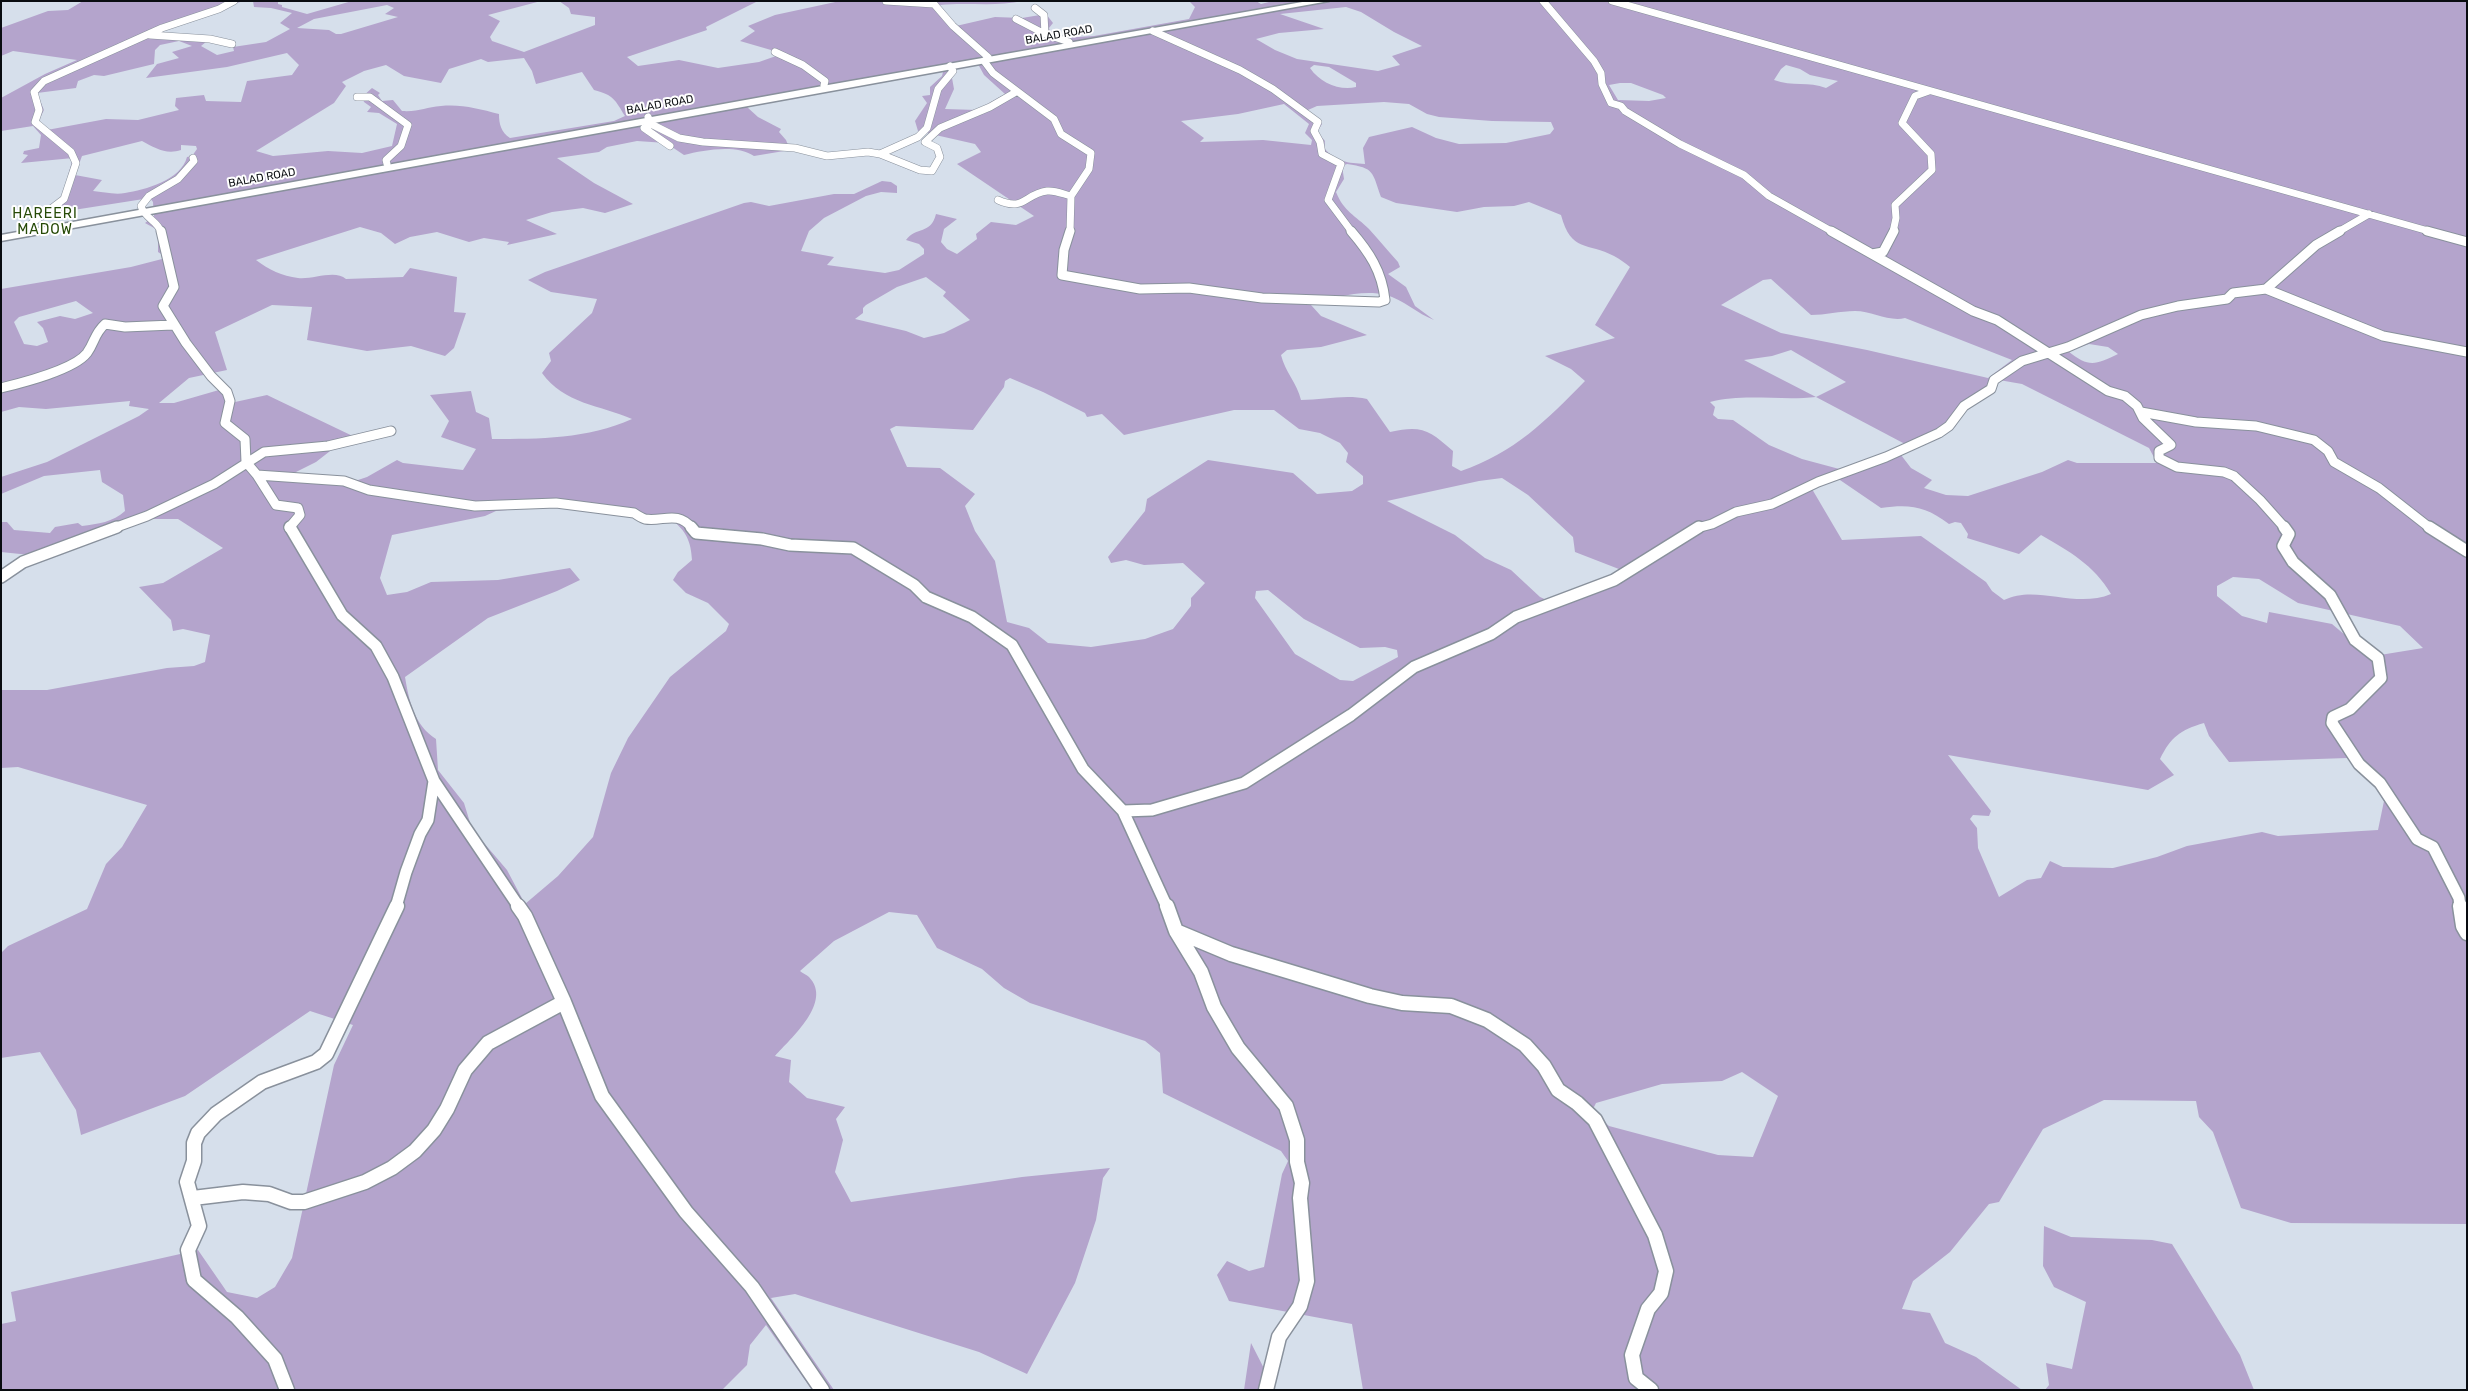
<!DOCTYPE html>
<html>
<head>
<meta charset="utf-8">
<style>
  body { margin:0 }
  #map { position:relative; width:2468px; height:1391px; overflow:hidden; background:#d6dfeb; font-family:Rubik,sans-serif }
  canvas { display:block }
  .frame { position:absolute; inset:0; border:2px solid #090c10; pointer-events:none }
</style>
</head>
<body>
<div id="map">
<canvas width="2468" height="1391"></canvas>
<div class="frame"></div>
</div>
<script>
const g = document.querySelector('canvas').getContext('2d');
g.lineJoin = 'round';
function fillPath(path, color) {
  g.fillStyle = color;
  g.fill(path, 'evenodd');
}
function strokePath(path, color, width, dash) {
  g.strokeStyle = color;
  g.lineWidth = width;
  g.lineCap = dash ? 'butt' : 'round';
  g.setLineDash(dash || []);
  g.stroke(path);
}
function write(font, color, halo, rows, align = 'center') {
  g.font = font + ' Rubik,sans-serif';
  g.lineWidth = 4;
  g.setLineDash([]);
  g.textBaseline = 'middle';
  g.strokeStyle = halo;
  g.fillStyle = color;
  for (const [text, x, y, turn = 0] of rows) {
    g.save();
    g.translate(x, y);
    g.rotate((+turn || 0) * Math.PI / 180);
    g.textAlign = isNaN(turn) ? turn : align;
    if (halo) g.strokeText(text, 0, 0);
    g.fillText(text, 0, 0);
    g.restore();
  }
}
fillPath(new Path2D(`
  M83,1H243L152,34L211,38L201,46L217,55L234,51L233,47L266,42L290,29L280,23L292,13L271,8L254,7L253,1H278V4L282,5V7L307,14L352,1H541L488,15L500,21L490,37L492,41L524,52L595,25V17L571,14L569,8L559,1H758L706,27L707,30L627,57L638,66L679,60L718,68L759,62L776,56L771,50L740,41L755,31L748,26L775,15L840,1H1023C995,7 967,2 939,5L956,26L995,17L1022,18L1046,14L1053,23L1049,28L1050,31H1056L1062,38L1094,36L1189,19L1195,7L1189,1H1256L1261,4L1273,1H2467V1224L2291,1223L2241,1208L2213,1132L2199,1117L2196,1101L2104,1100L2043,1129L1999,1202L1989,1204L1950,1252L1913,1281L1902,1309L1930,1313L1945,1343L1976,1357L2022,1390H1363L1352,1324L1229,1301L1217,1275L1227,1261L1249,1271L1264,1267L1282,1174L1288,1161L1281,1151L1163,1093L1160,1053L1145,1041L1030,1003L1004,988L982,969L937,948L917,915L889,912L834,941L800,971C802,973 807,975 809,977C833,1002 791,1038 775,1056L791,1060L789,1082L807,1098L845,1107L836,1119L843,1140L835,1172L851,1202L1022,1177L1110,1168L1103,1178L1096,1220L1075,1283L1027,1374L979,1352L795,1294L771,1298L834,1390H812L766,1325L750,1345L747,1365L722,1390H1V1324L16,1321L11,1292L198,1250L227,1292L257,1298L275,1287L292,1258L334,1065L353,1025L310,1011L185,1096L81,1135L76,1110L40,1052L1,1058V953L8,946L87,909L106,864L122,847L147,805L18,767L1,768V690H47L167,668L194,666L205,662L210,635L183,629L173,631L171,620L139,587L163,583L223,548L178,519H146L30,555L1,552V522H7L14,530L50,533L55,527L78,523L82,526C98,524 113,522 125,511L123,495L102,482L100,470L44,476L1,494V477L47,462L139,416L149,409L129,406L130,401L46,409L19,407L1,412V289L131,267L162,259L161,254L158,252V237L156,229L145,223L154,216L153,202L150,198L48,214L40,212L62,197L73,158L21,163L28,155L23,154L24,151L39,148L41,135L33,126L1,131V98L45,74L77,60L13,51L1,56V28L48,11L68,10ZM387,5L394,8L385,14L398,17L341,34H336L329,30L297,28L314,19ZM1346,7L1361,12L1394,32L1422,46L1392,56L1400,65L1378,71L1297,59L1275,50L1256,39L1279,33L1324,29L1280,14ZM179,41L192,46L172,52L179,58L157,64L146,78L227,67L287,53L299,65L292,75L247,81L241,102L206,101L204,95L176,98L175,106L179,110L138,120L106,119L47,130L38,122L44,110L37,93L76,88L78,81L94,75L104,76L154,64L155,50L160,45ZM524,58L532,71L536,84L582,72L594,90C614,95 615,100 625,116L614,121L510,138C501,132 499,124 499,114C479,109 462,104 441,106C426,107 419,112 402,111L393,100L382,101L378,95L380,93L372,88L362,97L364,102L371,107L367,112L379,113L397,124L392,146L362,153L328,151L273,156L256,151L334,103L346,86L342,82L364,71L386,65L404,76L441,83L449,69L481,59L488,62ZM978,64L984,75L1005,94L977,110L945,109L954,89L952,78L958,66ZM1314,65L1329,67L1356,83V87C1340,91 1320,83 1310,68ZM1786,65L1800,69L1810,75L1838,81L1826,88C1809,81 1792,87 1774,80L1781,69ZM939,71L943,72L942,76L930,87V95L922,96L927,103L915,121L918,131L975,144L981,152L957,164L1034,216L1016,225L991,222L976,234L977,239L957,254L947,249L941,242L944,229L957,219L936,214C931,235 916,226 906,240L919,244L924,249V254L899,270L885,273L827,265L834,257L801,251L809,231L824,218L866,196L881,192L897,193V186L891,182L882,181L854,194H834L769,206L751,202L744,203L545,272L528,280L551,292L597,299L592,313L549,353L551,361L542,373C564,404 600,405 632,419C588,439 539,439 492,439L489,418L476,412L471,391L430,395L449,421L441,437L476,449L463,470L403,463L397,460L367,477L352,482L292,474L316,462L334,448L361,440L267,395L226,404V394L219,390L174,403H159L189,378L227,370L215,332L272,305L312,307L307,340L367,351L411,346L445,356L454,348L466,313L454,312L457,277L410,268L403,277L346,279C335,269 312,280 298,278C282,276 269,270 256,260L360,227L381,233L395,244L410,237L437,232L469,242L484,238L509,242L507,245L557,234L526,220L552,212L583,208L605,213L633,204L594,183L557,158L599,152L607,147L637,141L666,143L684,155C704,150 736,144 754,156L790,150L786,140L779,132L781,129L758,117L747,107ZM1620,83H1631L1663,95L1666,98L1649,101L1618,100L1609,85ZM1384,102L1409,104L1427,114L1439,117L1492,121L1551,122L1554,129L1550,134L1506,143L1459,144L1436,138L1412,127L1369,137L1363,148L1365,164C1348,163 1336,162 1324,148L1325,141L1317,132L1322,124L1308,113V110L1317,106ZM1284,104L1309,124L1305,133L1312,140L1311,145L1263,140L1200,142L1204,138L1181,121L1238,114ZM142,141C155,148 166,155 181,150V145L196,146L197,149L192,156L187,157C181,180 145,190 125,193C115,195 103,192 93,191L102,180L75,175L82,156ZM1347,164C1375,168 1372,172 1381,197L1396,203L1457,212L1484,207L1514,206L1529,202L1561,215C1571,253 1588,242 1614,256C1620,259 1625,263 1630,267L1595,325L1615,338L1545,356L1571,369L1585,381C1547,420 1514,453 1461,471L1452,466L1453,451C1429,430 1422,425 1390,432L1367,399C1345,394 1324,400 1301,400C1297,383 1285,372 1281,355L1287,350L1321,347L1367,335L1321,316L1311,305C1335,298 1361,289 1386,295C1402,299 1418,314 1434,320L1415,306L1406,287L1388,274L1400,267L1398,262C1388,251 1379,240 1369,229C1355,215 1344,212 1336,192L1344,179L1342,166ZM926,277L946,292L943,296L970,320L944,333L924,338L906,331L855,319L863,313V308L866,305L897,287ZM1771,279L1811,315C1825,315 1840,311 1855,311C1872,311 1889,322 1905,318L2012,360L1988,378L1867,350L1781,333L1721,305L1763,280ZM76,301L93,313L75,319L60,316L37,322L43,328L48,342L37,346L24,344L14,322L19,317ZM2089,344L2108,347L2118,354C2095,365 2089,368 2068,351ZM1791,350L1846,382L1816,397L1744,360L1772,356ZM1010,378L1043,392L1085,413L1087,417L1102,414L1124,435L1234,410H1274L1299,429L1320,433L1340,443L1348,453L1346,462L1363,476V484L1352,491L1317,494L1293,473L1208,460L1147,499L1145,511L1108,557L1111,563L1126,560L1144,565L1183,563L1205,583L1191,598V606L1173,629L1145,639L1091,647L1048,643L1029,628L1007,622L995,561L975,531L965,506L975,494L940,468L907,467L890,429L896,426L973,430L1004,387L1005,381ZM1999,380L2022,384L2149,448L2157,463H2077L2068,460L2042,472L1968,496L1946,495L1924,488L1932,480L1911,468L1901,455L1925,440L1955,427L1965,409L1996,389ZM1816,397L1905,444L1843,470L1802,459L1769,445L1733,420L1718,419L1713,415L1715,407L1710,402C1743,393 1781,401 1816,397ZM1502,478L1528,495L1573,537L1575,552L1624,571L1551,602L1540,597L1511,570L1485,558L1455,535L1387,501L1479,481ZM1837,478L1881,508C1910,504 1925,506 1949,524L1955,522L1961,523L1968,534L1967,538L2019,554L2041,535C2069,551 2094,565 2111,594C2075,609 2036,584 2004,600L1992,591L1986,582L1921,536L1842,540L1812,489ZM554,506L634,517L640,522L672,520C686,531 691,541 692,560L678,572L673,580L686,593L708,603L729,624L726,631L670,677L628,738L611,773L593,837L558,876L525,904L507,870L472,829L464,803L438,770L436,739C414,725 409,701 405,677L488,618L557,591L580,580L570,568L498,580L431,582L407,592L387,595L380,578L392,535L485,516L496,511ZM2233,577L2259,579L2298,603L2400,626L2423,648L2380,655L2345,635L2332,624L2269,612L2267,623L2242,616L2217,596V586ZM1268,590L1304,619L1360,648L1385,647L1397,650L1398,657L1353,681L1340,680L1295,654L1255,598L1256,591ZM2204,723L2209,736L2229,762L2347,758L2371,781L2384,801L2378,830L2278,836L2262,832L2187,846L2157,857L2113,868L2063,867L2050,861L2041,878L2027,880L1999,897L1978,848L1977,828L1970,819L1973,815L1989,816L1991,811L1948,755L2148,790L2174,775L2160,759C2171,737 2180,730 2204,723ZM1742,1072L1778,1096L1753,1157L1718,1155L1609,1126L1592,1111L1596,1103L1662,1084L1722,1081Z
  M2044,1226L2071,1237L2152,1240L2172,1244L2240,1355L2254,1390H2045L2049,1385L2046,1363L2072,1369L2086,1302L2054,1287L2043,1266Z
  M1251,1343L1275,1390H1244Z`), '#b4a4cc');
const minorFar3 = new Path2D(`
  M886,1L934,4L953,26L988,57
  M1543,1L1594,61L1601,73L1602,84L1611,103L1621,106L1625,111L1680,144L1744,175L1769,196L1833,232
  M1612,1L2432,232
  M1035,8L1044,15L1045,34L1069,42
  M1016,19L1045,34
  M1153,31L1240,70L1273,89L1318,122L1314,131L1320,142L1322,154L1341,164L1328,200L1352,232
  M150,35L210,39L232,44
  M775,52L803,65L825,81L824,85
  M984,61L993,73L1054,119L1061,134L1091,153L1089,169L1071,196L1070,232
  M357,97H370L408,125L401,146L386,160L387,164
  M648,117L651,124L644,128L670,146
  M651,124L679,138L703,142L795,148L827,156L868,152L880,154L918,137L927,128L938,89L953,71L950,66
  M880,154L920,170L932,171L940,157L937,148L925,142L940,128L990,107L1016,92
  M998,200C1025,212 1024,194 1047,191C1055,190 1063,194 1071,196
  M23,230L64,199L76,163L71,152L35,122L39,110L34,92L44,81L162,28L219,9L234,1
  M161,232C158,221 144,218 141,206L149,196L178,179L194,161L193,158
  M1893,232L1896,218L1895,205L1932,170L1931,154L1902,123L1915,96L1929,91
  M2338,232L2369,214`);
const minorFar2 = new Path2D(`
  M161,231L174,287L163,306L186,343L211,376L227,392L230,401L225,423L245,439L246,462L257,475L344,481L369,490L475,506L556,503L634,513C637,515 642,518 645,519C663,522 677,510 692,528
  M1070,231L1064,250L1062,275L1140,289L1189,288L1262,298L1379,302L1385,300C1382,271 1369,252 1351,231
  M1831,231L1973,311L1997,320L2108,391L2125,396L2137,406L2143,418L2171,445L2159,451V458L2177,467L2224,472L2234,476L2260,500L2285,528
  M2427,231L2467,242
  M1872,254L1883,252L1894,231
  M2266,289L2383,336L2467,352
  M1,388C21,383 74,370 87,353C95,342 94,334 105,324L125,327L173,325
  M2141,412L2196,422L2256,426L2314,440L2328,451L2334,462L2379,488L2430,528
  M257,475L276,505L298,508L300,515L289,528
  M114,528L147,516L214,484L264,452L328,446L391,431
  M1697,528L1712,524L1736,512L1772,504L1818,482L1886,457L1939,433L1949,426L1964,406L1991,389L1994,380L2022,361L2068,347L2141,315L2178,306L2227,299L2233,293L2266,289L2316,245L2340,231`);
const minorFar1 = new Path2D(`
  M290,527L342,615L376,646L393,677L434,781L519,907
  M691,527L696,533L762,539L790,545L853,548L914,585L926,597L972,617L1012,645L1083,769L1123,811L1152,810L1244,783L1351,715L1414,667L1491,634L1516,617L1614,580L1699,527
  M2284,527L2289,534L2283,546L2293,562L2330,595L2355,640L2378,658L2381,678L2350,709L2333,717L2332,723L2359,764L2380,783L2417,839L2433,847L2459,898L2460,907
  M2429,527L2467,551
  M1,577L23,562L117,527
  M1123,811L1167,907
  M396,907L406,872L420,834L428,820L434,781`);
const minor = new Path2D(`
  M518,906L525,916L564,1002L602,1096L686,1212L752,1287L822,1390
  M1167,906L1176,931L1231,954L1370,996L1402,1003L1451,1006L1487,1020L1525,1045L1544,1066L1558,1090L1577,1103L1595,1120L1655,1235L1666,1271L1661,1293L1648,1309L1632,1355L1636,1378L1651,1390
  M2460,906L2463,926L2467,933
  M1176,931L1201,972L1214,1007L1238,1048L1286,1106L1297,1140V1162L1302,1183L1300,1198L1307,1281L1300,1306L1279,1337L1266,1390
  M193,1198L243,1192L269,1194L291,1202H304L365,1182L392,1168L415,1151L434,1130L447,1109L465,1070L488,1043L564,1002
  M287,1390L275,1359L237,1317L194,1280L188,1250L199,1226L187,1182L194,1161V1143L198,1133L216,1114L262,1082L316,1062L326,1054L397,906`);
const highway = new Path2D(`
  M1308,1H1329L1,241V235L828,85Z`);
strokePath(minorFar3, '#89919c', 8);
strokePath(minorFar2, '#89919c', 11);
strokePath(minorFar1, '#89919c', 14);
strokePath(minor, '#89919c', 17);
strokePath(highway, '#89919c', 3);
strokePath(minorFar3, '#fff', 7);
strokePath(minorFar2, '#fff', 9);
strokePath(minorFar1, '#fff', 11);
strokePath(minor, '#fff', 14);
fillPath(highway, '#fff');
write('11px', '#090c10', '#fff', [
  ["BALAD ROAD",1059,35,-10],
  ["BALAD ROAD",660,105,-10],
  ["BALAD ROAD",262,178,-10]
]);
g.letterSpacing = '1px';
write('14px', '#264a07', '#fff', [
  ["HAREERI",45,214],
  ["MADOW",45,230]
]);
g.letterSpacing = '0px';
</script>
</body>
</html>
